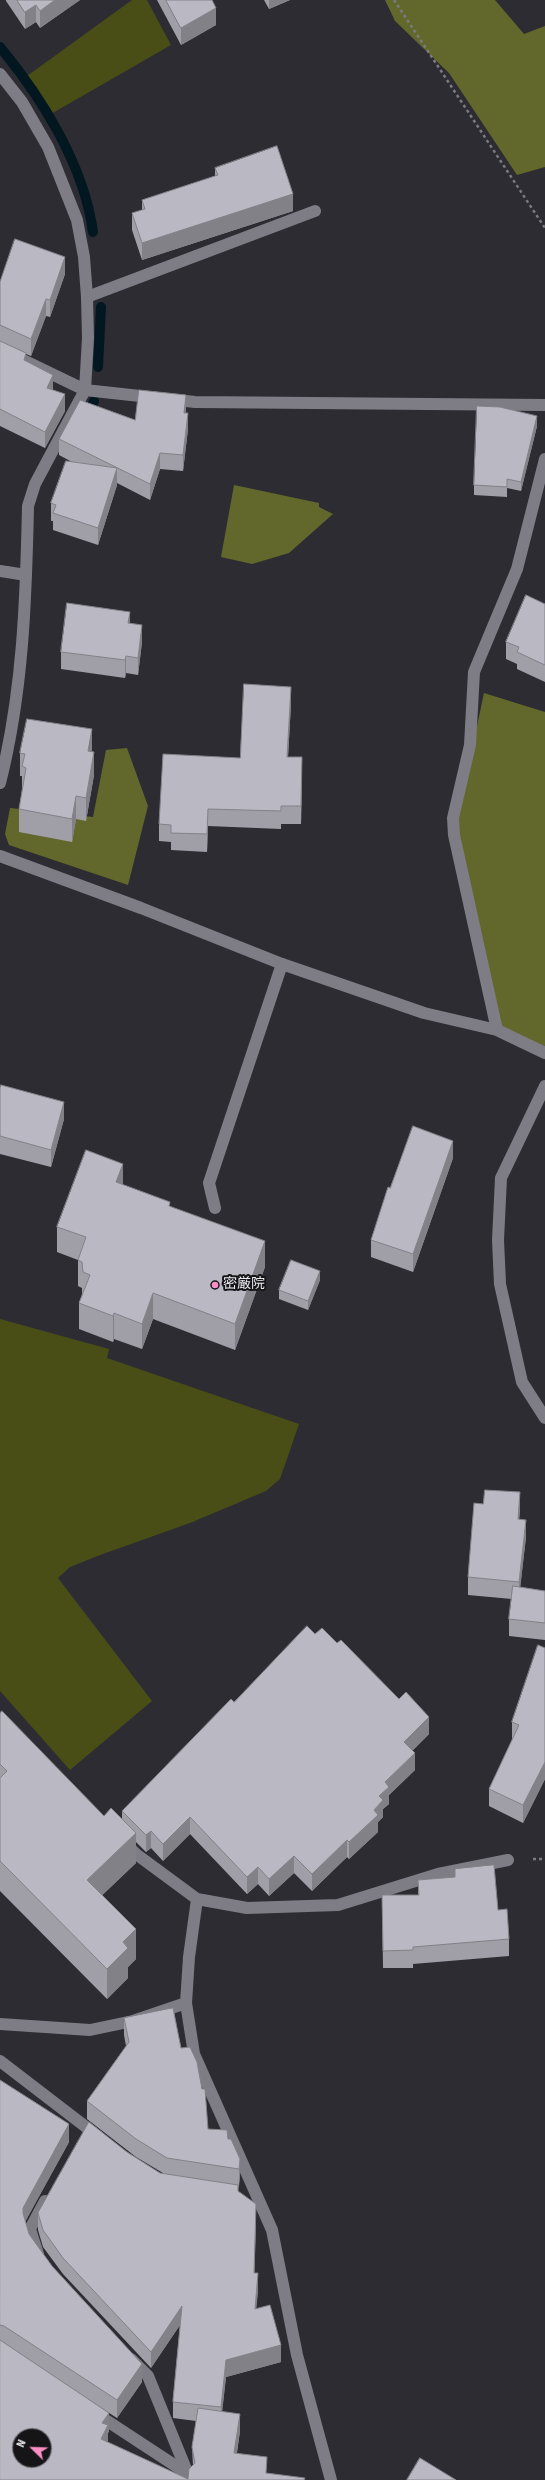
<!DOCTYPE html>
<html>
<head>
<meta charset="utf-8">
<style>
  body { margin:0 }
  #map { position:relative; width:545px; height:2480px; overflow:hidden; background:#2d2c33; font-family:"Source Sans 3",sans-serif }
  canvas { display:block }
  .north { position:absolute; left:12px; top:2428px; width:40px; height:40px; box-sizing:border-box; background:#151518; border:1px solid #6b6a6e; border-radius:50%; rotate:293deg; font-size:11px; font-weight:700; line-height:16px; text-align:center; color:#ebeaef }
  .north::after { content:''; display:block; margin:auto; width:14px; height:18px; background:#fb8fc5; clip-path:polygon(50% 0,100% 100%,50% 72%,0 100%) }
</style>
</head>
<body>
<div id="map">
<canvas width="545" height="2480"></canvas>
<div class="north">N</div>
</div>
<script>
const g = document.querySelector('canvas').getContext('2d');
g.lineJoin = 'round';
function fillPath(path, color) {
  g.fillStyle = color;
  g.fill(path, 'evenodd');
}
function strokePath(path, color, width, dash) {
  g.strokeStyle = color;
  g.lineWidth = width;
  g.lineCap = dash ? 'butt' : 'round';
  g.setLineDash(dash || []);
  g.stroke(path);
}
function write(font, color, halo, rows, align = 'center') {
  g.font = font + ' "Source Sans 3","Noto Sans JP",sans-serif';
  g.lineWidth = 4;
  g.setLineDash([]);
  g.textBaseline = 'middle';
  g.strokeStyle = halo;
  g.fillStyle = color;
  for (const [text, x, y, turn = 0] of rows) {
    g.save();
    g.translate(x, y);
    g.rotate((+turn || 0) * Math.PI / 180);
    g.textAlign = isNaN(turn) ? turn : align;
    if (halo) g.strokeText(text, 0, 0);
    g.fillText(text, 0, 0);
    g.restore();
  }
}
fillPath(new Path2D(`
  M132,0H147L171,45L51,114L27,76Z
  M0,1319L109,1349L107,1358L299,1424L280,1479L266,1491L190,1523L100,1555L70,1567L58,1578L152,1701L70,1770L0,1691Z`), '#494e17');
fillPath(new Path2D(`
  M385,0H495L524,34L545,26V167L517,175L449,73L395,21Z
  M234,485L319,503V507L333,514L289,553L252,564L221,557Z
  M484,693L545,712V1047L501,1027L454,835Z
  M127,748L148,806L128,885L9,845L5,834L10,808L93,817L106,750Z`), '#62682b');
strokePath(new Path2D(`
  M0,47C42,98 84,165 93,232
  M98,367L101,307
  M87,416L94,401`), '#021720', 10);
strokePath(new Path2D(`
  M394,0L545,228
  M533,1859H545`), '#7b7a80', 2.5, [3, 3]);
strokePath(new Path2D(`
  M87,297L315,211
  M0,571L26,575
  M215,1208L209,1183L282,964
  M38,2254L30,2229L45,2201
  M131,2359L148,2376L188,2474`), '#7e7c85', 12);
strokePath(new Path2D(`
  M0,74L22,102L48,147L77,220L84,257L87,297L88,338L85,390L35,484L28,506C26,600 23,692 0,783
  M0,349L85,390L195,402L545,405
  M0,856L141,908L282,964L424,1013L497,1030L545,1053
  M497,1030L454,835L453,818L470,745L474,672L517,569L545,459
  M545,1086L501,1178L498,1240L500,1284L522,1382L545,1418
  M124,1842L136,1854L197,1899L189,1957L186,2003L194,2054L272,2230L297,2355L331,2480
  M197,1899L247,1908L338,1905L438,1874L508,1860
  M0,2024L90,2030L133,2021L186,2003
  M0,2061L99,2137
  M95,2413L188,2474V2480`), '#7e7c85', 12);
fillPath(new Path2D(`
  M6,0H80L40,28L36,22L25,29L6,1Z
  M157,0H212L216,25L181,45Z
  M264,0H290L269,9Z
  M215,168L293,211L142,260L132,230V213L142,210V200L215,176Z
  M65,274L50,317L46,316L31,356L26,354V361L53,390L65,411L45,448L0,426V282Z
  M185,413L188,429L183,471L160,469L150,500L117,483V485L98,545L53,530V521H51V503L72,462L59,455V439L135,420Z
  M537,426L521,491L507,488V497L474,495V485Z
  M545,604V682L517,669V664L506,659V642Z
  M130,623L142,642L138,675L126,673L125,678L61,669V652Z
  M291,704L288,757L302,774L301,824H281V829L208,826L207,852L171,850V842L159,841V824L240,758Z
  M92,752L94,775L86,821L76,819L72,842L19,832V809L22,790V776H20V753Z
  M0,1088L64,1119L51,1167L0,1154Z
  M453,1158L413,1272L371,1257V1240L390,1188Z
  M123,1185L170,1206L265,1267L235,1350L153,1319L142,1349L114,1339L113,1342L79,1329V1303L82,1295V1288L78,1286V1260L57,1252V1227Z
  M320,1280L308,1310L279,1299V1290Z
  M520,1509L519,1519L526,1537L520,1587L545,1591V1640L509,1636V1619L512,1599L468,1595V1577Z
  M315,1634L337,1643L429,1734L412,1751L415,1770L389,1795V1804L383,1809V1817L378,1822V1832L349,1859L347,1857L312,1891L294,1873L269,1896L258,1884L247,1894L190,1834L163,1861L151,1848L146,1852L136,1842V1863L102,1895L136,1959L128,1967V1978L107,1999L0,1891V1713L104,1816L122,1819V1811L234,1702Z
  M545,1648V1779L523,1823L489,1806V1789L512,1740V1722Z
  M455,1869L498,1910L509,1939V1956L413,1964V1968H383L382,1895H418V1880L455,1877Z
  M124,2018L181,2048L208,2129L228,2139L240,2159V2176L238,2191L256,2221L254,2273L258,2290L256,2308L281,2362L226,2377L222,2411L240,2431L237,2453L267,2474L305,2480H0V2080L69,2142L25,2222L29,2234L52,2266L142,2382L117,2418L95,2404L109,2431L108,2433V2442L188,2479L193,2466L192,2447L196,2421L173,2418V2400L180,2325L151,2368L63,2274L43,2247L38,2230V2213L127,2152L160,2173H163L136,2157L87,2119V2101L126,2046L124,2035Z`), '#a09ea7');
fillPath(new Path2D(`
  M55,0H80L40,28V11Z
  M269,0H290L269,9Z
  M36,5V22L25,29V12Z
  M216,8V25L181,45V28Z
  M293,194V211L142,260V243Z
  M65,257V274L50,317V300Z
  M46,299V316L31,356V339Z
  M26,353V370L24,360Z
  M53,375V392L47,388Z
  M65,394V411L45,448V432Z
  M186,395V411L184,429V413Z
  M188,413V429L183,471V455Z
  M537,416V426L521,491V482Z
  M160,453V469L150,500V484Z
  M117,468V485L98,545V528Z
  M130,612V629L128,623Z
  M142,625V642L138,675V658Z
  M126,656V673L125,678V660Z
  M291,687V704L287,774V757Z
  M92,729V752L88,751Z
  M94,752V775L86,821V798Z
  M302,757V774L301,824V806Z
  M76,796V819L72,842V819Z
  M208,809V826L207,852V834Z
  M64,1102V1119L51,1167V1150Z
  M453,1141V1158L413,1272V1254Z
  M123,1164V1189L116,1182Z
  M265,1241V1267L235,1350V1324Z
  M320,1271V1280L308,1310V1301Z
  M153,1293V1319L142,1349V1324Z
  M114,1313V1339L113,1342V1316Z
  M520,1492V1509L518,1537V1519Z
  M526,1520V1537L519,1599V1582Z
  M429,1717V1734L404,1759V1742Z
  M415,1753V1770L389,1795V1804L383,1809V1817L378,1822V1832L349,1859V1842L374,1810L385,1782Z
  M545,1762V1779L523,1823V1805Z
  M190,1817V1834L163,1861V1844Z
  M151,1831V1848L146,1852V1835Z
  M136,1833V1863L87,1910V1880Z
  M347,1840V1857L312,1891V1874Z
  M294,1856V1873L269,1896V1879Z
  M258,1867V1884L247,1894V1877Z
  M136,1929V1959L128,1967V1978L107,1999V1969L123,1942Z
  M69,2124V2142L23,2225V2208Z
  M240,2159V2176L239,2187V2169Z
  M256,2204V2221L254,2290V2273Z
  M258,2273V2290L255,2325V2309Z
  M182,2306V2322L151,2368V2352Z
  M281,2345V2362L226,2377L221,2423V2407L226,2360Z
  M142,2364V2382L117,2418V2400Z
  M109,2413V2431L108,2433V2443L101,2439L102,2423Z
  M240,2414V2431L234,2471V2453Z`), '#828188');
const building = new Path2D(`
  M17,0H55L40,11L36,5L25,12Z
  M166,0H212L216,8L181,28Z
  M277,146L293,194L142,243L132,213L145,209L142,200L218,175L215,168Z
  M15,239L65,257L50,300L46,299L31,339L0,325V282Z
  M0,341L26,353L24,360L53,375L47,388L65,394L45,432L0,409Z
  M139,390L186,395L184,413H188L183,455L160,453L150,484L59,439L80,400L135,420Z
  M477,406L500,407L537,416L521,482L507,479V487L474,485Z
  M66,461L117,468L98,528L53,513L56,505L51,503Z
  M526,595L545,604V665L517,652L519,647L506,642Z
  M67,603L130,612L128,623L142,625L138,658L126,656L125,660L61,652Z
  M244,684L291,687L287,757H302L301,806H281V811L208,809L207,834L171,833V825L159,824L163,754L240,758Z
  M27,719L92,729L88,751L94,752L86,798L76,796L72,819L19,809L26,768L22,766L25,754L20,753Z
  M1,1085L64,1102L51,1150L0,1136V1088Z
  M413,1126L453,1141L413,1254L371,1240L388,1187L390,1188Z
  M86,1150L123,1164L116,1182L170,1202L169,1206L265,1241L235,1324L153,1293L142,1324L114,1313L113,1316L79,1303L90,1275L83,1272L82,1262L78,1260L86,1237L57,1227Z
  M291,1260L320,1271L308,1301L279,1290Z
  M485,1490L520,1492L518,1519L526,1520L519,1582L468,1577L474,1503L483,1504Z
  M513,1586L545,1591V1623L509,1619Z
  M307,1626L315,1634L322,1628L337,1643L341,1640L399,1699L406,1692L429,1717L404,1742L415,1753L385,1782L389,1787L379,1796L383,1800L374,1810L378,1815L349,1842L347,1840L312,1874L294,1856L269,1879L258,1867L247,1877L190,1817L163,1844L151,1831L146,1835L122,1811L231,1699L234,1702Z
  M538,1645L545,1648V1762L523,1805L489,1789L519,1725L512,1722Z
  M2,1711L104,1816L111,1808L136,1833L87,1880L136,1929L123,1942L128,1948L107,1969L0,1861V1778L7,1771L0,1764V1713Z
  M494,1865L498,1910L507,1909L509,1939L413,1947V1950L383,1951L382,1895H419L418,1880L455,1877V1869Z
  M173,2008L181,2048L190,2047L197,2062L202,2089H205L208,2129L227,2130L228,2139H231L240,2159L239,2169L167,2158L136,2139L87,2101L129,2042L124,2018Z
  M0,2080L69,2124L23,2208V2213L29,2234L52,2266L142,2364L117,2400L4,2326L0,2325Z
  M89,2122L127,2152L160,2173L238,2185V2191L256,2204L254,2273H258L255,2309L270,2305L281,2345L226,2360L221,2407L173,2402V2400L182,2306L151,2352L63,2258L43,2230L38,2213Z
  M0,2340L109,2413L102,2423L108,2425L101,2439L188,2479L189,2469L195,2463L192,2447L198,2408L240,2414L234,2453L267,2457L266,2473L305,2478L304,2480H0ZM20,2436H44V2460H20Z
  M420,2458L456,2480H407Z`);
fillPath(building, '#bab8c2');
strokePath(building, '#828188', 1);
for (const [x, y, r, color] of [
  [215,1285,4,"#fb8fc5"]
]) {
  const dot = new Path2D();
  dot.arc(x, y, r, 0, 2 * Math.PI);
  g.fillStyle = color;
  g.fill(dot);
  strokePath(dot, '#151518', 1.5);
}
write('14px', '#ebeaef', '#151518', [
  ["密厳院",223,1285]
], 'left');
</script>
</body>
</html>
